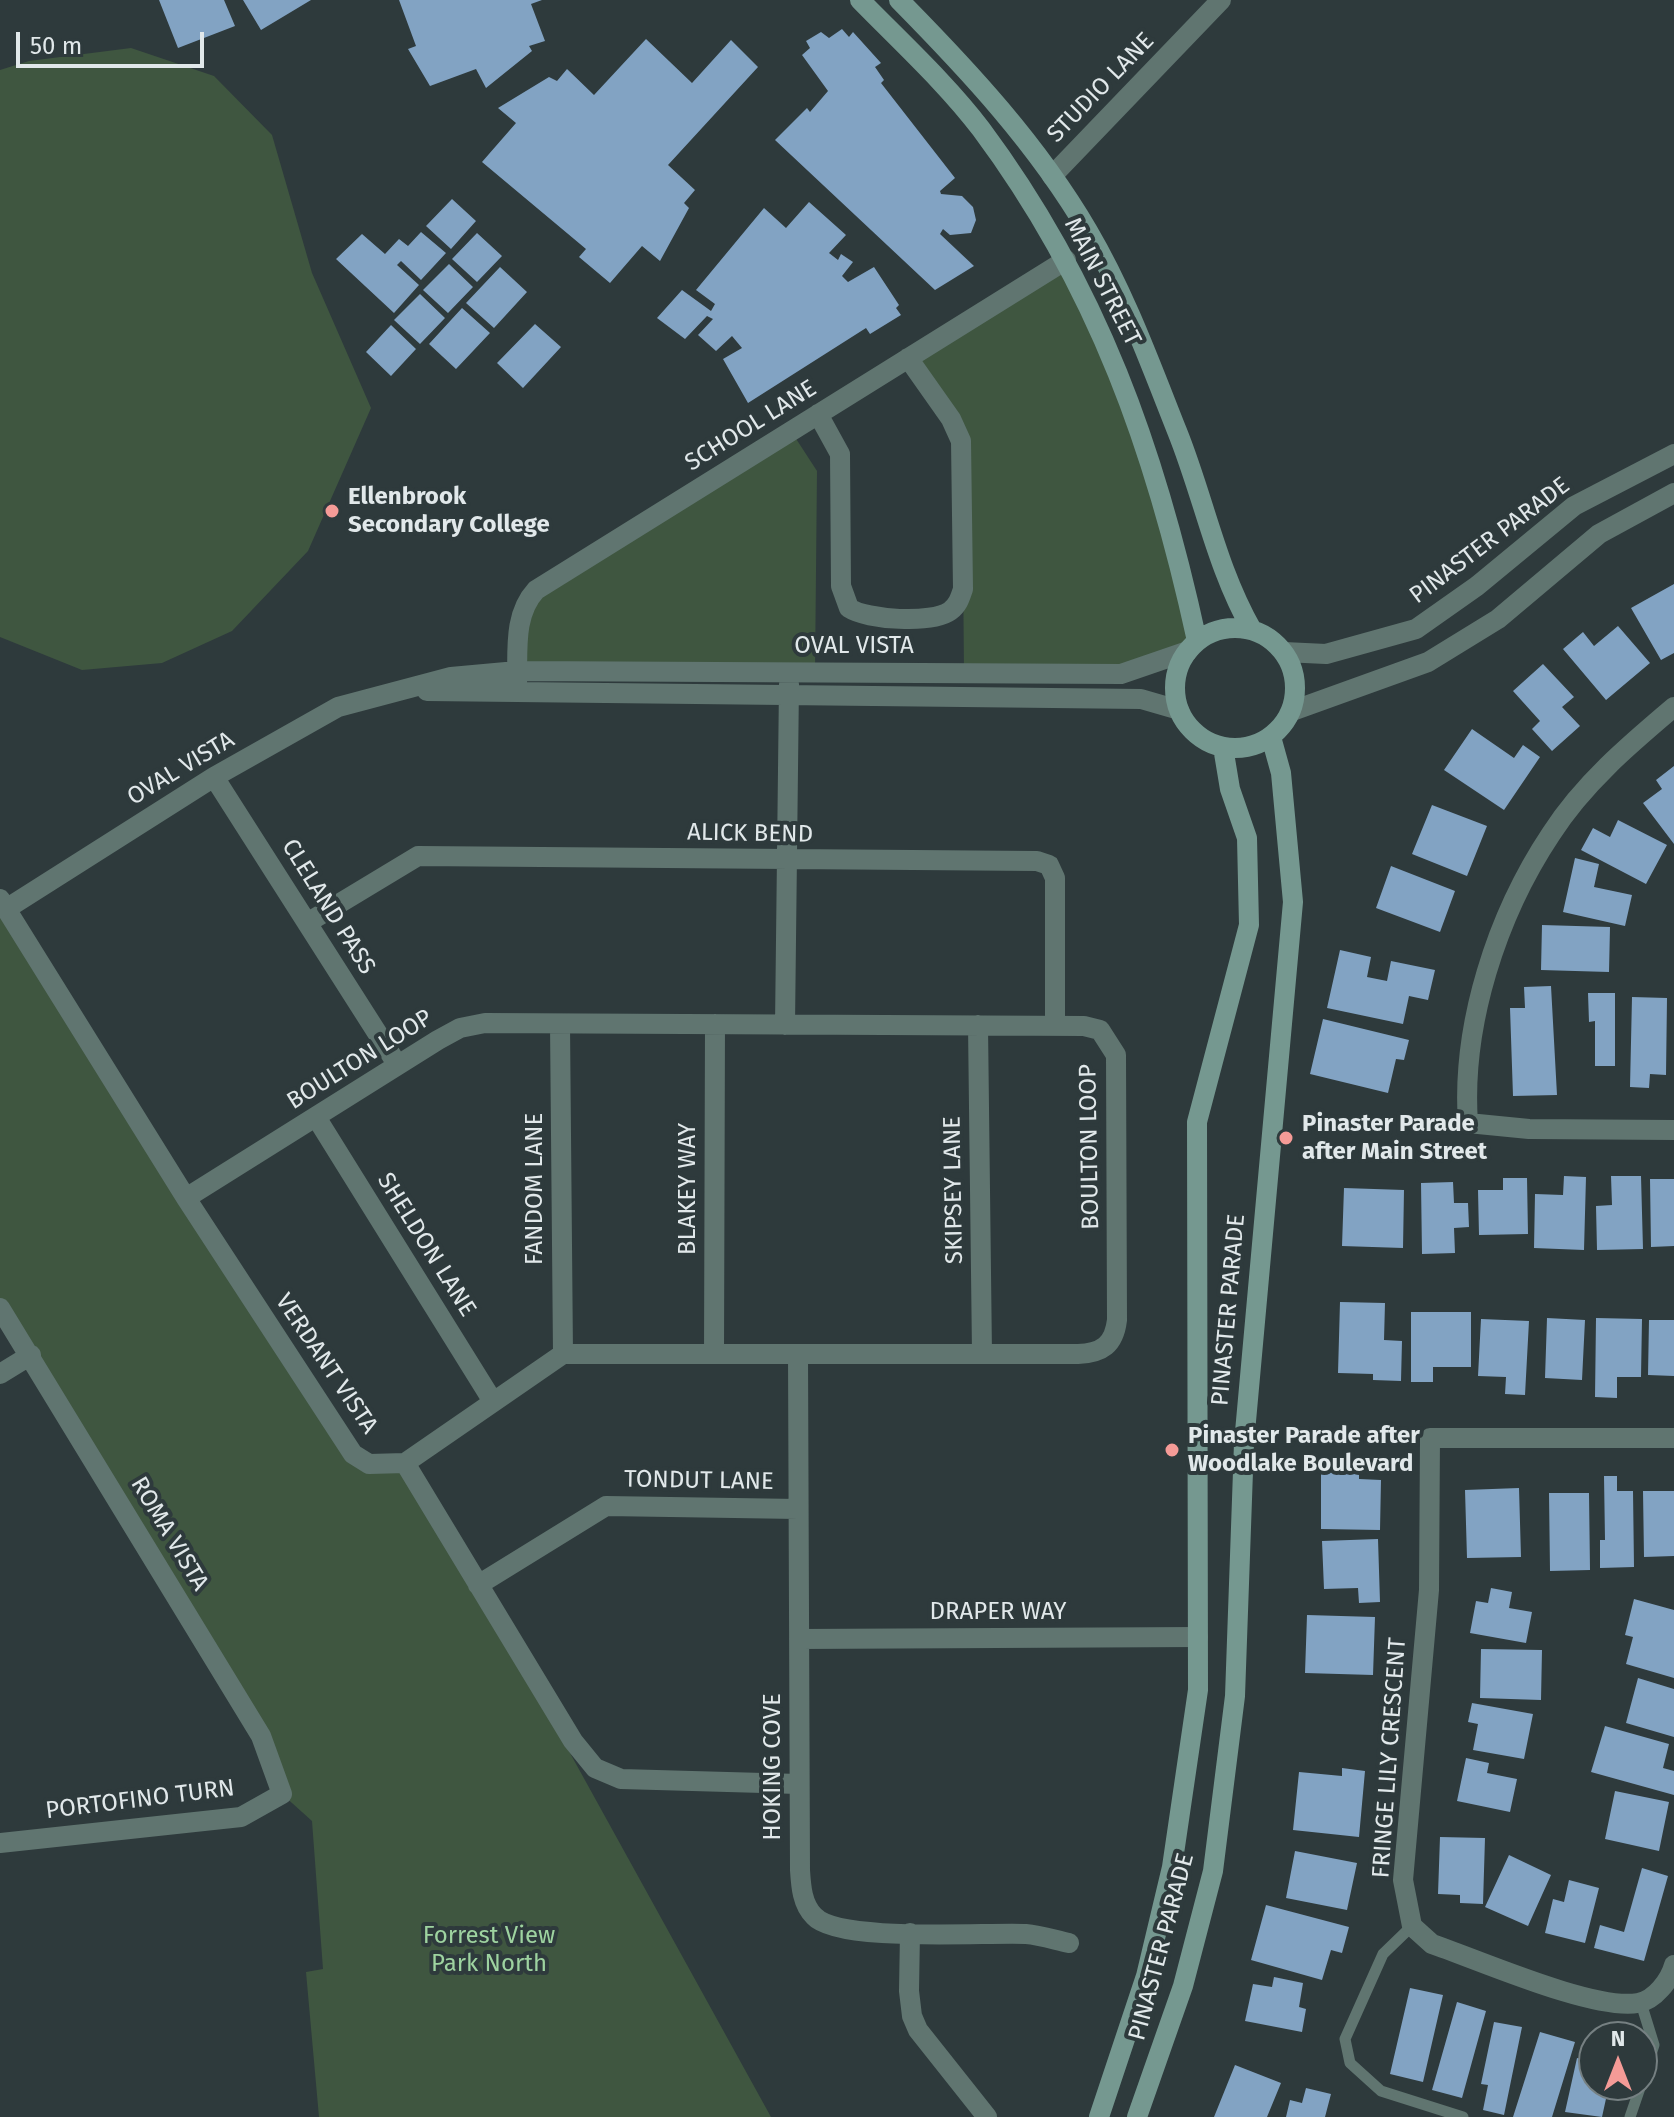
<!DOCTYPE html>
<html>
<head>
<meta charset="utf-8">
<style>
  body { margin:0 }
  #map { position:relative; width:1674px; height:2117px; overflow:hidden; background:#2e3a3c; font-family:"Fira Sans",sans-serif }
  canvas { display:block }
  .north { position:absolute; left:1578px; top:2021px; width:80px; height:80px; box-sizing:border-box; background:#2e3a3c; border:2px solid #768082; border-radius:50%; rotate:0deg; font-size:22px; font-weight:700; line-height:32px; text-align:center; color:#e1e8ea }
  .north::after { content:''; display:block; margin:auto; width:28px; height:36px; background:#f59b97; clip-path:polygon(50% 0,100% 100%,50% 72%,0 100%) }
  .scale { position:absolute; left:16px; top:32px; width:188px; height:36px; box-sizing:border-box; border:4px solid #e1e8ea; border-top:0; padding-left:10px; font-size:24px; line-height:28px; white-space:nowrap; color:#e1e8ea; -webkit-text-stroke:6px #2e3a3c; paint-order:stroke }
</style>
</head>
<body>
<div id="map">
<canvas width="1674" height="2117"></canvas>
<div class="north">N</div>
<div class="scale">50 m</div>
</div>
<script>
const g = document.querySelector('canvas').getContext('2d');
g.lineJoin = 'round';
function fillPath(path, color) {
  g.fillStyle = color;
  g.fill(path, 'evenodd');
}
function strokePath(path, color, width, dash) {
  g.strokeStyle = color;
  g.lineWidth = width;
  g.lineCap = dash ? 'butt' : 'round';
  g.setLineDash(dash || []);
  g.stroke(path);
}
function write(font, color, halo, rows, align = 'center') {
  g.font = font + ' "Fira Sans",sans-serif';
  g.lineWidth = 8;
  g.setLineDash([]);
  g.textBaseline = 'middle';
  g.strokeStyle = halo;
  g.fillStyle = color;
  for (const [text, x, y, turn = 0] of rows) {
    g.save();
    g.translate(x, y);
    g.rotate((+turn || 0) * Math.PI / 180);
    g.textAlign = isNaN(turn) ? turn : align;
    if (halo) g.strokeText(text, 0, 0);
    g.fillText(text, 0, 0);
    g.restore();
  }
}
fillPath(new Path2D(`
  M131,48L214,76L272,135L312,273L371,408L308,551L232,631L162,663L82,670L0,637V70L29,61Z
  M1066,260L1096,320L1197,641L1158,663L964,672L962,456L908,358Z
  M791,431L817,471L815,672L517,671L525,602Z
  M0,899L353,1454L405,1463L470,1572L771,2117H319L306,1972L323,1969L312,1821L282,1794L273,1764L0,1308Z`), '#3f5640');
fillPath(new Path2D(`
  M159,0H224L235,26L178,48Z
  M243,0H311L261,30Z
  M399,0H542L531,4L545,41L529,46L532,51L486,88L476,69L430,86L408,49L416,46Z
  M842,29L849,37L853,32L881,63L875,67L884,80L881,83L955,178L940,191L941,194L962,196L973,207L976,220L971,233L950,235L943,229L940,234L974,266L935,290L775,140L807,108L810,112L828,91L802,55L810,48L806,41L821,32L829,38Z
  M646,39L692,83L731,40L758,67L668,165L695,190L684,203L689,208L660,261L642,246L610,283L579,257L586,249L482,162L516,123L498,108L549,77L557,81L567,69L594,95Z
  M452,199L476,221L451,249L426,226Z
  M809,202L846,235L829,253L838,260L841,254L853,262L842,276L848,282L874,267L899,305L896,308L901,315L870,334L866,328L748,403L723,359L742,348L732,336L716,351L698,335L713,319L707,316L685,339L657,318L682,290L711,311L715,304L696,290L764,208L786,228Z
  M421,232L446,253L421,280L401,261L397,265L419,285L394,313L336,259L362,234L385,254L399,239L408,246Z
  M477,233L502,256L477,282L452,259Z
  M449,264L473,287L448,313L423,290Z
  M500,267L527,292L494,328L466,303Z
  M420,294L445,318L420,344L394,320Z
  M462,308L490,333L456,369L429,344Z
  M535,324L561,347L523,388L497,363Z
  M391,325L416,349L391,376L366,352Z
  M1674,584V653L1661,660L1631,608Z
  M1618,626L1650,663L1606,700L1563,649L1583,632L1594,646Z
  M1543,664L1574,697L1562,707L1580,726L1552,751L1532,729L1540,721L1513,691Z
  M1472,729L1514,758L1523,745L1540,757L1504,810L1444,770Z
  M1674,766V844L1643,803L1662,789L1656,780Z
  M1432,805L1487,826L1467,876L1412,854Z
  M1618,820L1667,845L1646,884L1581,850L1593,828L1610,837Z
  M1575,858L1599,864L1594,887L1632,895L1625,926L1563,912Z
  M1391,866L1455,891L1440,932L1376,908Z
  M1542,925L1610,927L1609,972L1541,970Z
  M1340,950L1371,957L1367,977L1387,981L1391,961L1435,970L1428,1000L1409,996L1403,1024L1327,1008Z
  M1551,986L1557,1095L1513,1096L1510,1008H1525L1524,987Z
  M1588,993H1615V1066H1595V1021L1589,1022Z
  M1632,997L1667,998L1666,1075L1650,1074L1649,1088L1630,1087Z
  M1323,1019L1409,1040L1404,1060L1396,1059L1388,1093L1310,1074Z
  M1564,1176L1586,1177L1584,1250L1534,1248L1535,1194L1563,1195Z
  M1611,1176H1641L1643,1249L1597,1250L1596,1206L1612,1205Z
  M1503,1178H1527L1528,1234L1479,1235L1478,1190H1503Z
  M1650,1179H1674V1246L1651,1247Z
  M1453,1182L1454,1203H1468L1469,1227L1454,1228L1455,1253L1422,1254L1421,1183Z
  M1344,1188L1404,1190L1403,1248L1342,1246Z
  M1340,1302L1385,1303L1384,1340L1402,1341L1401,1381L1373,1380V1374L1338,1373Z
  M1411,1312H1471V1367H1433V1382H1411Z
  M1547,1318L1585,1320L1582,1380L1545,1378Z
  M1596,1318L1642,1319L1641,1377H1617V1398L1595,1397Z
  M1481,1319L1529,1321L1525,1395L1505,1394L1506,1377L1478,1376Z
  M1649,1320H1674V1376L1648,1375Z
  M1321,1469H1359V1479L1381,1480L1380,1530L1321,1529Z
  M1604,1476H1617V1491H1633L1634,1567L1600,1568V1540H1605Z
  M1519,1488L1521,1557L1467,1558L1465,1490Z
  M1643,1491H1674V1556L1644,1557Z
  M1549,1493H1589L1590,1570L1550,1571Z
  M1378,1539L1380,1602L1359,1603L1358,1588L1324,1589L1322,1541Z
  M1491,1588L1512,1592L1509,1608L1532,1612L1526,1643L1470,1633L1476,1601L1488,1603Z
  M1634,1599L1674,1610V1678L1626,1664L1633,1637L1625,1635Z
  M1307,1615L1375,1617L1373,1675L1305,1673Z
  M1481,1649L1542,1650L1541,1700L1480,1698Z
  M1638,1678L1674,1689V1737L1626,1723Z
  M1472,1703L1533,1714L1524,1759L1473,1750L1478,1724L1468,1722Z
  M1605,1726L1669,1744L1663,1768L1674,1771V1795L1591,1772Z
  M1466,1758L1489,1763L1487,1773L1517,1779L1510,1812L1457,1801Z
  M1342,1768L1365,1771L1359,1837L1293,1830L1299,1772L1342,1776Z
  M1615,1791L1669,1802L1659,1851L1605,1839Z
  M1440,1837L1485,1838L1483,1904L1460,1903V1895L1438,1894Z
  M1295,1851L1357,1863L1347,1910L1286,1898Z
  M1509,1855L1551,1875L1528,1926L1485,1907Z
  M1642,1868L1668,1876L1644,1961L1594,1948L1600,1925L1624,1932Z
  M1569,1880L1599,1888L1585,1943L1545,1933L1553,1899L1564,1902Z
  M1266,1905L1349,1927L1342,1953L1331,1950L1322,1980L1251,1960Z
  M1274,1977L1303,1983L1299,2007L1306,2009L1302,2032L1245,2021L1253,1984L1272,1987Z
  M1410,1988L1443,1995L1423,2082L1390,2074Z
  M1457,2002L1486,2011L1462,2098L1432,2090Z
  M1494,2022L1522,2027L1504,2115L1483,2110L1488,2085L1481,2084Z
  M1540,2032L1575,2042L1552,2117H1513Z
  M1577,2058L1594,2062V2085H1609L1602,2117L1565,2112Z
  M1235,2065L1281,2083L1267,2117H1214Z
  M1306,2088L1331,2094L1325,2117H1286L1290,2100L1302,2103Z`), '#82a3c3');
strokePath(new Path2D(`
  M1412,1926L1383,1954L1345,2039L1350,2063L1381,2091L1463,2117
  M1641,2003L1654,2045L1642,2082
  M1630,2117L1641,2085`), '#607570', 11);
strokePath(new Path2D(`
  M1052,176L1221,0
  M818,414L840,454L841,586L849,608C867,620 932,624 950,611C958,605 960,598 963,589L961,441L951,419L908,358
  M517,684C518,651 513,615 536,590L1066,260
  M427,691L1141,699L1179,710
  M1674,707C1629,745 1583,784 1551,834C1497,915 1461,1025 1468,1123L1529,1129L1674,1130
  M214,777L397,1064
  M0,899L186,1198L353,1454L369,1464L405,1463L563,1354H1078C1102,1353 1114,1345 1117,1320L1116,1055L1100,1030L1084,1026L485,1023L460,1028L438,1040L186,1198
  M6,909L214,777L338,707L451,677L517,671L1121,674L1188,651
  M307,923L418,856L1037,861L1049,865L1055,878V1026
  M560,1024L563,1354
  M785,1025L789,684
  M978,1025L982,1354
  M316,1117L492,1400
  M0,1308L261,1736L282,1794L241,1817L0,1843
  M714,1354L715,1024
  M798,1354L800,1870C801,1886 802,1904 814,1916C838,1943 985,1932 1026,1934C1040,1935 1055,1940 1069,1943
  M0,1374L31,1355
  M1674,1438H1430L1429,1590L1403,1880L1412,1926L1432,1944C1479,1960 1594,2011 1638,2003C1655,2000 1670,1980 1674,1965
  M405,1463L573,1741L595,1768L621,1779L799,1784
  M478,1585L606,1506L798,1509
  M799,1639L1198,1637
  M910,1933L909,1991L912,2016L918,2030L987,2117`), '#607570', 20);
strokePath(new Path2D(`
  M1284,652L1326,654L1416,629L1477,586L1574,506L1674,454
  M1292,711L1428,662L1498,619L1599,534L1674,493`), '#607570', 20);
strokePath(new Path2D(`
  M860,0C901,42 946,83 981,129C1098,286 1156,452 1197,641
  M899,0C969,71 1037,144 1088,231C1125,294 1150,363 1177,431C1204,498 1216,567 1252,630
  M1175 688a60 60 0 1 1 120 0a60 60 0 1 1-120 0Z
  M1099,2117L1146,1976L1172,1867L1198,1690L1197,1122L1249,925L1247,838L1230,789L1223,747
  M1137,2117L1183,1986L1213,1871L1235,1696L1244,1443L1293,902L1281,773L1271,737`), '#759890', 20);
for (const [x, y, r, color] of [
  [332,511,8,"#f59b97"],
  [1286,1138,8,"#f59b97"],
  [1172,1450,8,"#f59b97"]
]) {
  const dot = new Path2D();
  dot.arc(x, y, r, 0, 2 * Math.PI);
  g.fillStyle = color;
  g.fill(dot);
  strokePath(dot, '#2e3a3c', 3);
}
write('24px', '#e1e8ea', '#2e3a3c', [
  ["STUDIO LANE",1101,88,-46],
  ["MAIN STREET",1102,282,63],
  ["SCHOOL LANE",751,426,-32],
  ["PINASTER PARADE",1490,541,-37],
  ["OVAL VISTA",854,646],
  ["OVAL VISTA",181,769,-31],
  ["ALICK BEND",750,834,1],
  ["CLELAND PASS",328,907,58],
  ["BOULTON LOOP",360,1060,-32],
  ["BOULTON LOOP",1090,1147,-91],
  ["FANDOM LANE",535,1189,-90],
  ["BLAKEY WAY",688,1189,-90],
  ["SKIPSEY LANE",954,1190,-91],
  ["SHELDON LANE",426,1245,58],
  ["PINASTER PARADE",1229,1310,-85],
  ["VERDANT VISTA",326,1364,56],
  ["TONDUT LANE",699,1481,1],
  ["ROMA VISTA",169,1534,59],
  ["DRAPER WAY",998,1612],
  ["FRINGE LILY CRESCENT",1390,1758,-86],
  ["HOKING COVE",773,1767,-90],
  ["PORTOFINO TURN",140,1800,-7],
  ["PINASTER PARADE",1162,1947,-75]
]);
write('bold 24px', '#e1e8ea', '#2e3a3c', [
  ["Ellenbrook",348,497],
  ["Secondary College",348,525],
  ["Pinaster Parade",1302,1124],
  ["after Main Street",1302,1152],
  ["Pinaster Parade after",1188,1436],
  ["Woodlake Boulevard",1188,1464]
], 'left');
write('24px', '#9ed3a0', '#2e3a3c', [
  ["Forrest View",489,1936],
  ["Park North",489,1964]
]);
</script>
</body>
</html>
